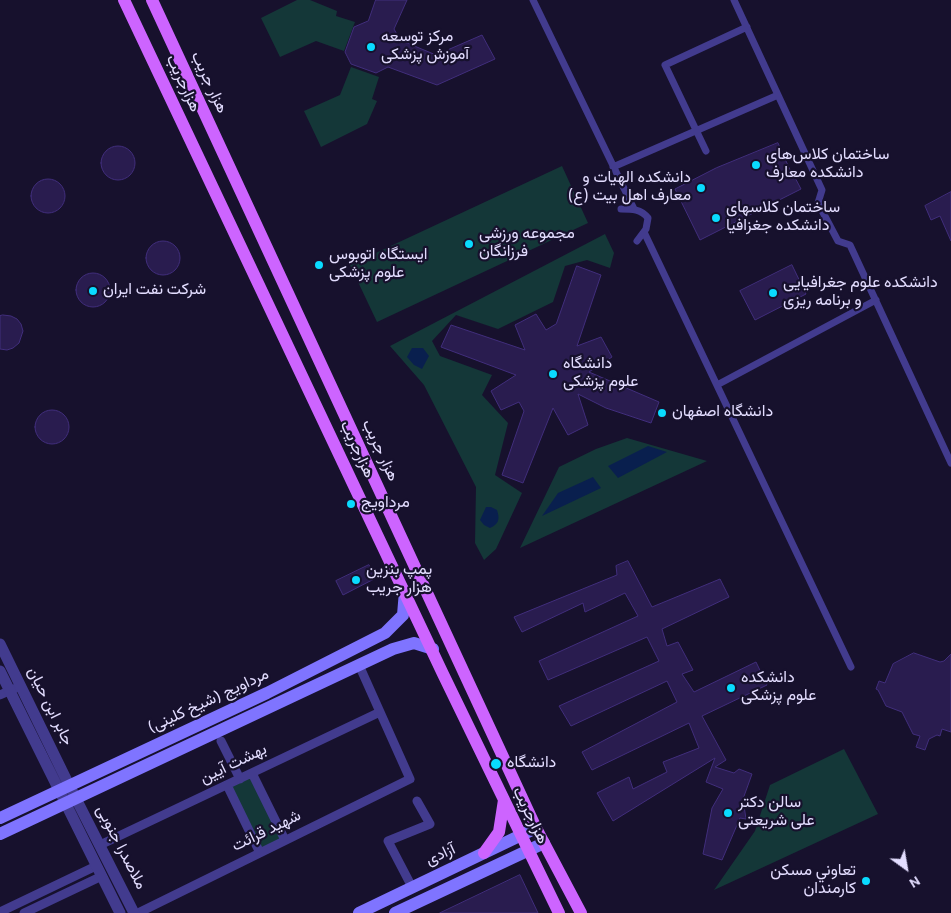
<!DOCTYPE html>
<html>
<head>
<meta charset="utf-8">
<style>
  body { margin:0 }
  #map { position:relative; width:951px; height:913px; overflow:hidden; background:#17112d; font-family:Overpass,sans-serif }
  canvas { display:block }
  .north { position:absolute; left:881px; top:843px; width:50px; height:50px; -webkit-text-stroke:4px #17112d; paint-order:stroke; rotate:148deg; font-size:14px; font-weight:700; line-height:20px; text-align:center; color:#e3ddff }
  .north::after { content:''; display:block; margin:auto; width:18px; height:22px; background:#e3ddff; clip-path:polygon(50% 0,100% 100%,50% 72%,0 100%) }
</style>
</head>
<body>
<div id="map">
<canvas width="951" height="913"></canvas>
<div class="north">N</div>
</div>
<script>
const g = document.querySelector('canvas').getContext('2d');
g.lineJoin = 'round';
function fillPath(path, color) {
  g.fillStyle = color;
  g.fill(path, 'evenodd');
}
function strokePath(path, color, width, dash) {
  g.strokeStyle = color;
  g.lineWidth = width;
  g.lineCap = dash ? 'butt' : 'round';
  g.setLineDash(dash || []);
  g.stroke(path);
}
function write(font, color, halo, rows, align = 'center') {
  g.font = font + ' Overpass,Vazirmatn,sans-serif';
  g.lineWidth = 4.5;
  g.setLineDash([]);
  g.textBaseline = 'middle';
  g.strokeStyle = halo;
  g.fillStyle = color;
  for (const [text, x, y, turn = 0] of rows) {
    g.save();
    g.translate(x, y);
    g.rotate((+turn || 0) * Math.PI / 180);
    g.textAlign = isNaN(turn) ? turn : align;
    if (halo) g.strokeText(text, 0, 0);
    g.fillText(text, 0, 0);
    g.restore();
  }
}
fillPath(new Path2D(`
  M297,0H310L337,11L336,16L355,22L344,51L316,41L280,57L261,18Z
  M351,67L379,77L372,99L377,101L367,124L321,147L304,111L340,95Z
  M562,166L588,223L377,322L350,265Z
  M605,234L614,253L610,268L587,260L565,266L553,302L498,329L456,315L432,341L440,356L492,375L482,395L508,423L495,475L522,493L496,549L484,560L475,543L476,487L424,385L390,346Z
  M627,438L707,461L520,548L559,467L596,449Z
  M844,749L878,814L714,890L755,831L770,785Z
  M252,773L285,840L260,853L227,785Z`), '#143738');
fillPath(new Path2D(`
  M412,348H423L429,356L422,369L414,365L407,357Z
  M648,446L667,452L618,478L608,466Z
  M593,477L601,488L542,516L558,493Z
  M486,507H491L497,510C500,519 499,524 490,528L484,525L480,520Z`), '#091f4e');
const building = new Path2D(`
  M376,0H407L394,29L400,40L436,55L482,35L495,59L437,85L388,67L376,73L351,64L345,52L354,27L368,21Z
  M778,143L790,170H791L801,189L700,240L675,189L716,168Z
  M101 163a17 17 0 1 1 34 0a17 17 0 1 1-34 0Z
  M31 196a17 17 0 1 1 34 0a17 17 0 1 1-34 0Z
  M951,192V241L940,216L931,220L925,206Z
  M146 258a17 17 0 1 1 34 0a17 17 0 1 1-34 0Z
  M792,265L806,294L755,320L740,291Z
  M577,266L601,275L577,346L601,337L612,357L589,372L659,402L651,423L606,408L578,394L588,425L568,435L553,408L523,483L502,475L524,411L519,402L501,410L491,391L516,375L441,347L451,325L525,350L515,325L536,314L546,330L556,324Z
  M76 290a17 17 0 1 1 34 0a17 17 0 1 1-34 0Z
  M3,315L11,316L17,319L21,324L23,331L19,343L13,348L7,350L0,349V316Z
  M35 427a17 17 0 1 1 34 0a17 17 0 1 1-34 0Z
  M628,561L652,607L720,579L729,597L662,629L667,646L678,642L693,670L682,674L694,692L756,662L767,685L702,716L726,760L715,767L734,773L739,769L752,774L743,799L746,819L740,818L722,860L703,854L712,808L723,789L706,782L715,758L613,821L597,793L629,777L633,789L667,772L663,762L699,748L689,723L592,770L582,752L677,702L667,681L571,726L559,706L659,661L647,637L548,680L539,661L638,616L625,593L585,612L583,603L522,632L514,617L617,575L616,566Z
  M369,565L376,578L343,595L336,581Z
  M914,653L940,662L944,661L951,654V732L942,729L940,736L937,735L929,739L925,750L916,747L920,736L913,734L902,712L886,706L878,690L876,689L879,681L885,683L893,664Z
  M520,875L538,913H440Z`);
fillPath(building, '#291c4f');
strokePath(building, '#412e7c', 1);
strokePath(new Path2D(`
  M533,0L634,209
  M734,0L822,190L818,203L838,241L850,245L951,463
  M706,151L665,65L747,27
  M613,167L778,95
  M621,209C632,209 641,209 648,218L646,229L637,241
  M644,232L851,667
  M717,385L876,300`), '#423b8e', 7);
strokePath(new Path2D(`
  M0,695L16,688
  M221,741L240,779
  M252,773L285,840
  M227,785L260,853
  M100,845L380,712
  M412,887L388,841L430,824L417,801
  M0,912L96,866
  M24,913L102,876
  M138,913L410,779L359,665`), '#423b8e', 9);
strokePath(new Path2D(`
  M0,644L67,781L134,913
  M0,671L120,913`), '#423b8e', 11);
strokePath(new Path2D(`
  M0,818L267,693L385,633L403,615L405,591
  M0,834L393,649L414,643L433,649
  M359,913L536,828
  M395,913L544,843`), '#7f74ff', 12);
strokePath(new Path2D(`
  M124,0L443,674L559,913
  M152,0L536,828L581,913
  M484,853L499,832L504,800`), '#cd64ff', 12);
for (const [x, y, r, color] of [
  [371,47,5,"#09dbff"],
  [756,165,5,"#09dbff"],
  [701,188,5,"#09dbff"],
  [716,218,5,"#09dbff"],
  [469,244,5,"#09dbff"],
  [319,265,5,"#09dbff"],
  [93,291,5,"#09dbff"],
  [773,293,5,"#09dbff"],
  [553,374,5,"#09dbff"],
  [662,413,5,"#09dbff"],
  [351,504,5,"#09dbff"],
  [356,580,5,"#09dbff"],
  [731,688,5,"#09dbff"],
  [496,764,6,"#09dbff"],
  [728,813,5,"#09dbff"],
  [866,881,5,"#09dbff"]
]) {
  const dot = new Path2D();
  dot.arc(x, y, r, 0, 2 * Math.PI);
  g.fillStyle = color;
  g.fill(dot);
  strokePath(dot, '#17112d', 2);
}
write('16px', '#e3ddff', '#17112d', [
  ["مرکز توسعه",381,38],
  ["آموزش پزشکی",381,56],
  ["ساختمان کلاس‌های",766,156],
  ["دانشکده معارف",766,174],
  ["دانشکده الهیات و",691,179,"right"],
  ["معارف اهل بیت (ع)",691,197,"right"],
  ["ساختمان کلاسهای",726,209],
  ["دانشکده جغزافیا",726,227],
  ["مجموعه ورزشی",479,235],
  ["فرزانگان",479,253],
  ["ایستگاه اتوبوس",329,256],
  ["علوم پزشکی",329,274],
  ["دانشکده علوم جغرافیایی",783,284],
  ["و برنامه ریزی",783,302],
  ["شرکت نفت ایران",103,291],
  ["دانشگاه",563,365],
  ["علوم پزشکی",563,383],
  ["دانشگاه اصفهان",672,413],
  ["مرداویج",361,504],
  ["پمپ بنزین",366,571],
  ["هزار جریب",366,589],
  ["دانشکده",741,679],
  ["علوم پزشکی",741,697],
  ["دانشگاه",507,764],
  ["سالن دکتر",738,804],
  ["علی شریعتی",738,822],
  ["تعاوني مسکن",856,872,"right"],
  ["کارمندان",856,890,"right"]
], 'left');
write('16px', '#e3ddff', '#17112d', [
  ["هزار جریب",208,83,65],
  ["هزارجریب",182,84,65],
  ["هزارجریب",356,450,65],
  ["هزار جریب",379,451,65],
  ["مرداویج (شیخ کلینی)",209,702,-25],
  ["جابر ابن حیان",49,707,64],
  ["بهشت آیین",234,765,-26],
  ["هزارجریب",529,816,64],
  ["شهید قرائت",267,832,-26],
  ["ملاصدرا جنوبی",120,848,63],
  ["آزادی",441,856,-25]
]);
</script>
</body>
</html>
